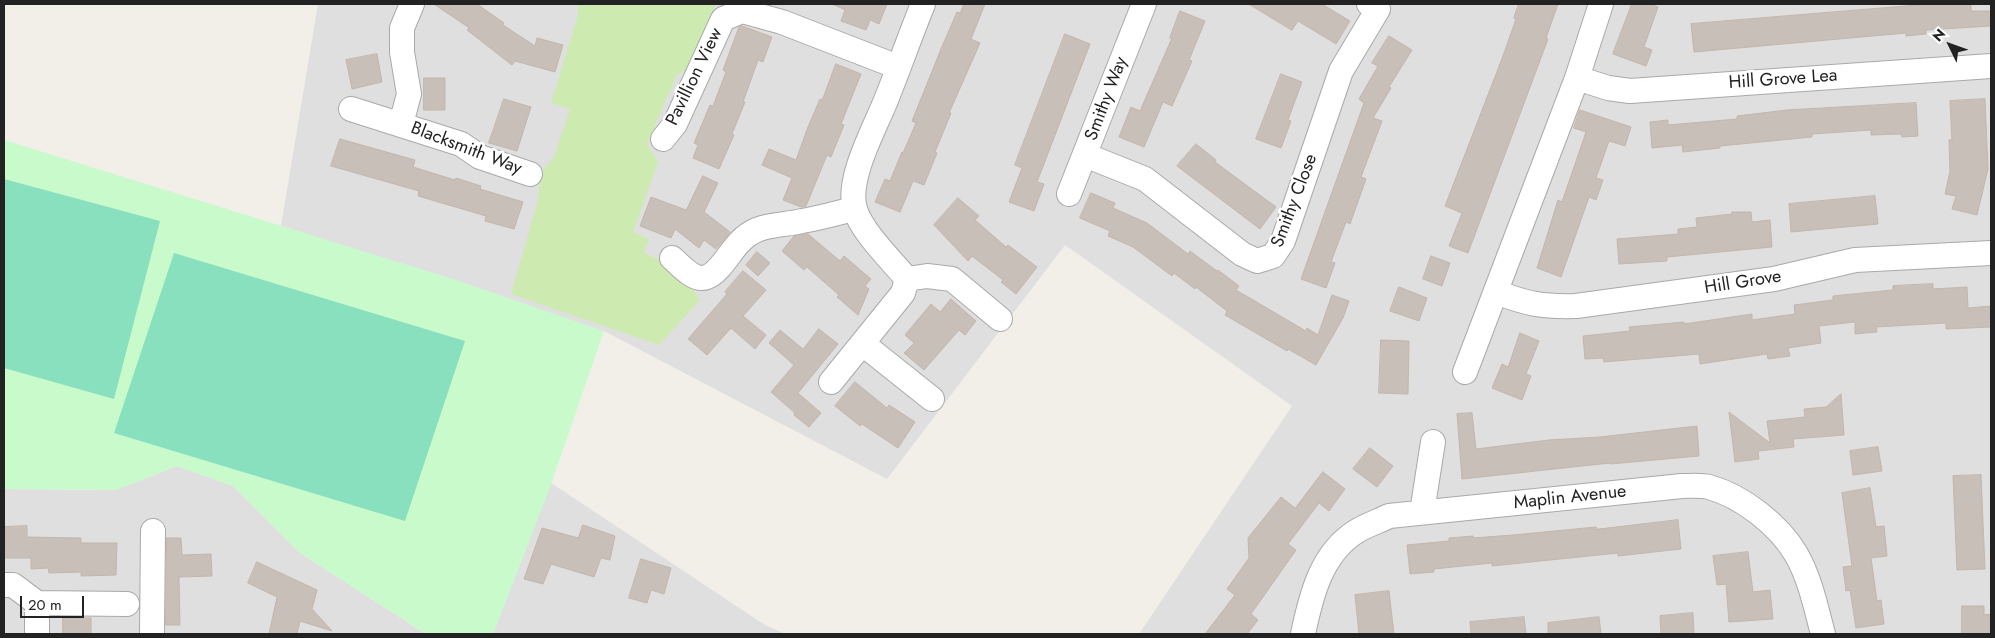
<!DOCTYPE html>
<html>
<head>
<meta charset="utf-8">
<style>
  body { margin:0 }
  #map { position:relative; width:1995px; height:638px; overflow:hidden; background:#f2efe9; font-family:Jost,sans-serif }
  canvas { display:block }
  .frame { position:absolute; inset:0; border:5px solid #222; pointer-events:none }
  .north { position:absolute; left:1925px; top:20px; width:50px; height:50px; -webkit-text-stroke:4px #fff; paint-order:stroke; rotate:312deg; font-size:14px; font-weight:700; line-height:20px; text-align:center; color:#222 }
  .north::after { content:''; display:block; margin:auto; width:18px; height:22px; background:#222; clip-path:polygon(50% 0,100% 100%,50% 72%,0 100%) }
  .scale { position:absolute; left:20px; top:596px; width:64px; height:22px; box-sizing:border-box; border:2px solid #222; border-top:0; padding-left:6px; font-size:15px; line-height:18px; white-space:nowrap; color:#222; -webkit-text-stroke:4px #fff; paint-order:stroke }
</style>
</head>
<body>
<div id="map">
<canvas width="1995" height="638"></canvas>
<div class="frame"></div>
<div class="north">N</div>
<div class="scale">20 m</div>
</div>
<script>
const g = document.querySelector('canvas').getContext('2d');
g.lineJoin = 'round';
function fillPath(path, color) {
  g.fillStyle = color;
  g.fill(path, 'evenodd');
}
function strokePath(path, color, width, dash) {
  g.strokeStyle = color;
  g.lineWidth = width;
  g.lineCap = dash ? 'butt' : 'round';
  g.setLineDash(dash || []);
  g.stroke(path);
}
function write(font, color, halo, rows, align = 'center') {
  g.font = font + ' Jost,sans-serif';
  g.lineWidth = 5;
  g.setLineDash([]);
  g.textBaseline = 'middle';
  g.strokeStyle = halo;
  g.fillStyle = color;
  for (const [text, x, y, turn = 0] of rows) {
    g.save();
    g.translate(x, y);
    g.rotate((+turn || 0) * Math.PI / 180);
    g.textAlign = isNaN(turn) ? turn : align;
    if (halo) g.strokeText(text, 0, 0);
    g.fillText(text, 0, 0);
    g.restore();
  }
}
fillPath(new Path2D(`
  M318,4H1991V634H1139L1292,406L1065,245L887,479L604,331L281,226Z
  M177,466L233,486L300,553L426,634H4V489L115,490Z
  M551,483L765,625L786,634H493Z`), '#e0dfdf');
fillPath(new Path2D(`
  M578,4H714L715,5L685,72L677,74L647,144L658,162L633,232L649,239L644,253L670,264L692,287L700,300L659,345L511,294L537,204L541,173L554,157L570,109L551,103L578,15Z`), '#cdebb0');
fillPath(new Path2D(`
  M4,140L456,280L604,331L550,487L493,634H426L300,553L233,486L177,466L116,490L4,489Z`), '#c8facc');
fillPath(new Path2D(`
  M4,179L160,221L114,399L4,368Z
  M174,253L465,341L405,521L114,433Z`), '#88e0be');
const building = new Path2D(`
  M434,4H477L504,23L503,25L535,46L537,38L563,45L555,72L515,61L512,65L467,30L469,28Z
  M832,4H887L879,24L870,20L866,30L841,21L845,10Z
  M964,4H985L971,39L980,43L949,113H951L935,152L937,153L924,185L913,181L900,212L875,202L885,179L890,181L902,152L903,153L916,123L912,121L941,49L957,12L960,13Z
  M1249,4H1322L1350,21L1336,44L1298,21L1292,30Z
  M1519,4H1558L1546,38L1548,39L1468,253L1449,246L1462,213L1445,206L1503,56L1516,19L1514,18Z
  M1632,4H1649L1658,7L1644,47L1652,50L1646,66L1613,54Z
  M1930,4H1971V11H1991V26L1926,30V34L1906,36V33L1694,52L1691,24Z
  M1180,11L1205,21L1189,60L1192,61L1172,106L1163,102L1144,147L1119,137L1131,107L1140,111L1172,38H1170Z
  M742,26L772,37L763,62L758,60L743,102H745L732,134L734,135L719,169L693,158L698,145L694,143L710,105L713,106L726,72L723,70L739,27Z
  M1065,34L1090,44L1037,182L1044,184L1034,211L1009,202L1022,168L1015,165Z
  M1389,36L1412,50L1389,87L1391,88L1373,118L1382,121L1361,177L1366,179L1350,224L1346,222L1331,262L1335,263L1326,288L1301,279L1364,103L1359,99L1378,66L1372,63Z
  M377,54L382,82L352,89L346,60Z
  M836,64L861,74L841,124L844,125L831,157L827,155L806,206L801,207L783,200L792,178L762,165L769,149L796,160L808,127L820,99L822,100Z
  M1281,74L1302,82L1288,120L1291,121L1281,148L1256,139Z
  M424,78H445V110H424Z
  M504,99L531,107L517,151L489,143Z
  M1985,99L1988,169L1977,215L1952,209L1956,196L1945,194L1950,171L1949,140H1952L1950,101Z
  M1916,103L1918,136L1902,137L1901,134L1871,135V130L1812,134V137L1720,146V148L1683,152L1682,145L1652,148L1650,122L1668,120V125L1737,119V116L1787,110Z
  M1580,110L1631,127L1625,146L1609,141L1596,178L1603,180L1596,200L1589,197L1561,277L1537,268L1558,200L1562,202L1586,132L1574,128Z
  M340,139L415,160L413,167L455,180L456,178L481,186L480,189L523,202L514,229L485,221L486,216L418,196L419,191L331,166Z
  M1196,144L1216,160L1215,162L1276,207L1260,229L1177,166Z
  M703,176L718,183L704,212L730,232L716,249L704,240L699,248L675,229L671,238L640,226L651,197L686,210Z
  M1091,193L1115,203L1113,208L1147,223L1188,254L1190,251L1217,271L1218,270L1239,286L1236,290L1306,331L1307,328L1318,335L1332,295L1349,301L1343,318L1316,365L1288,349L1287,351L1225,315L1227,311L1196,287L1195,289L1174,273L1172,276L1133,247L1108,236L1110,231L1080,218Z
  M1875,196L1878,224L1791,232L1789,204Z
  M958,198L979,216L975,220L1006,247L1008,245L1037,267L1016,294L1001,282L1003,280L972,256L968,261L934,225Z
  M1732,212H1751L1752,222L1770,220L1772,247L1667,257V261L1619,264L1617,239L1678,234V229L1697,227L1696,218L1732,214Z
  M808,234L840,261L844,256L871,279L865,286L869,289L858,315L837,297L839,295L807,267L804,270L782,251L794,236Z
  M757,252L770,263L758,276L746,265Z
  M1431,256L1450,263L1442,286L1423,279Z
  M743,271L766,290L743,316L766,335L755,349L731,328L707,355L688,339L727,294L725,292Z
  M1933,284V289L1967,287L1968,308L1991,306V327L1946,329V323L1876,327L1877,332L1855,334V322L1819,326L1821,343L1788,348L1790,356L1768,359L1767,354L1700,364L1699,354L1604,362L1603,358L1585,359L1583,336L1630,331L1629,327L1684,322V324L1752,314V320L1795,314L1794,305L1833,300V296L1893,290V286Z
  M1399,287L1427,298L1419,321L1390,311Z
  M951,299L976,321L965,335L959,330L924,370L904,353L914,343L905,335L931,304L940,312Z
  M819,329L838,344L798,393L821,413L809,427L794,415L795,413L771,392L794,365L769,343L780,330L803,349Z
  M1520,333L1539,341L1526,374L1531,376L1522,400L1492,388L1502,364L1508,367Z
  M1381,340L1409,341L1408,394L1379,393Z
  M855,382L887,408L889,405L915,422L898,448L862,424L860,426L835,406Z
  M1841,394L1844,435L1793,439L1794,447L1758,451L1759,459L1735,462L1729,412L1770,443L1767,421L1805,417L1804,409L1826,407Z
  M1472,413L1476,449L1549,440L1600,437L1697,426L1699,456L1610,464V463L1462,479L1457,414Z
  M1878,447L1882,471L1853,475L1850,451Z
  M1370,448L1393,466L1377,487L1353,469Z
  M1323,472L1345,489L1329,511L1319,503L1288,544L1296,550L1251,614L1258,620L1247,634H1205L1235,595L1227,589L1249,558L1248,538L1281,497L1295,508Z
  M1981,475L1985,569L1957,570L1953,476Z
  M1870,488L1876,527L1884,526L1887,556L1871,558L1877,601L1881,600L1884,624L1856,628L1850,590L1846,591L1843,567L1852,566L1842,493Z
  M1678,520L1681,549L1618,556V553L1492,566V563L1434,569V572L1410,574L1407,545L1449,541V538L1473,536V538L1513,535L1596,527L1597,529Z
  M583,525L615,536L610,560L601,558L594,577L551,564L543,584L524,579L542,528L578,538Z
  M27,526V537L81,538V543H117L116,575L81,576V572L49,573L48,568L31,569V558H4V527Z
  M167,538H181L182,555L211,554L212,576L179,577L180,625H166Z
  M1748,552L1753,592L1770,590L1773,619L1729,622L1726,584L1717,585L1713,556Z
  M641,559L671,568L664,594L651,590L647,603L629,598Z
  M257,562L317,590L312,609L332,631L300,621L297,634H269L277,597L248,583Z
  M1389,591L1394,634H1359L1355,595Z
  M1962,606H1984V615L1991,614V634H1962Z
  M1693,613L1694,634H1661L1660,616Z
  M1524,617L1526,634H1471L1470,622Z
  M1599,617L1601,634H1548V623Z
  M63,618H91V634H63Z`);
fillPath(building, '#c7bfb8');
strokePath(building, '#c4b6ab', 1);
const minor = new Path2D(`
  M1577,78L1608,88L1630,91L1991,66
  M351,109L461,144L480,157L530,174
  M401,124L409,94L402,52V28L412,4
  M663,139L675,124L723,19L742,11L782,22L898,67
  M1085,155L1145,179L1242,254L1257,261L1273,256L1283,241L1341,71L1378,9L1369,4
  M1069,194L1144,4
  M672,258C681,266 694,282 707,277C721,272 732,247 744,238C761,223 782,226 802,221C820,218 837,213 854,209
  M907,279L927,276L952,279L1000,319
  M1496,292C1527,304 1543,307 1576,306L1774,279L1855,260L1991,253
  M863,344L932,399
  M1465,372L1577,78L1601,4
  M831,382L903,293L907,279C892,261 861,231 855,209C846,179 875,128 886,100C899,68 910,36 923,4
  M1422,512L1433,442
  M4,585H13L37,603V634
  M37,603L127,604
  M152,634L153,531
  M1303,634C1311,596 1321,553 1357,531C1367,525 1379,521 1389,516L1682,486C1691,486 1701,485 1709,487C1742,496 1779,525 1796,554C1810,578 1816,608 1823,634`);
strokePath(minor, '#a9a9a9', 26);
strokePath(minor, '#fff', 24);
write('18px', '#222', '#fff', [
  ["Pavillion View",695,77,-64],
  ["Hill Grove Lea",1783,80,-4],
  ["Smithy Way",1107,99,-69],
  ["Blacksmith Way",466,149,21],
  ["Smithy Close",1295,201,-69],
  ["Hill Grove",1743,283,-9],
  ["Maplin Avenue",1570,498,-6]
]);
</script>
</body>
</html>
